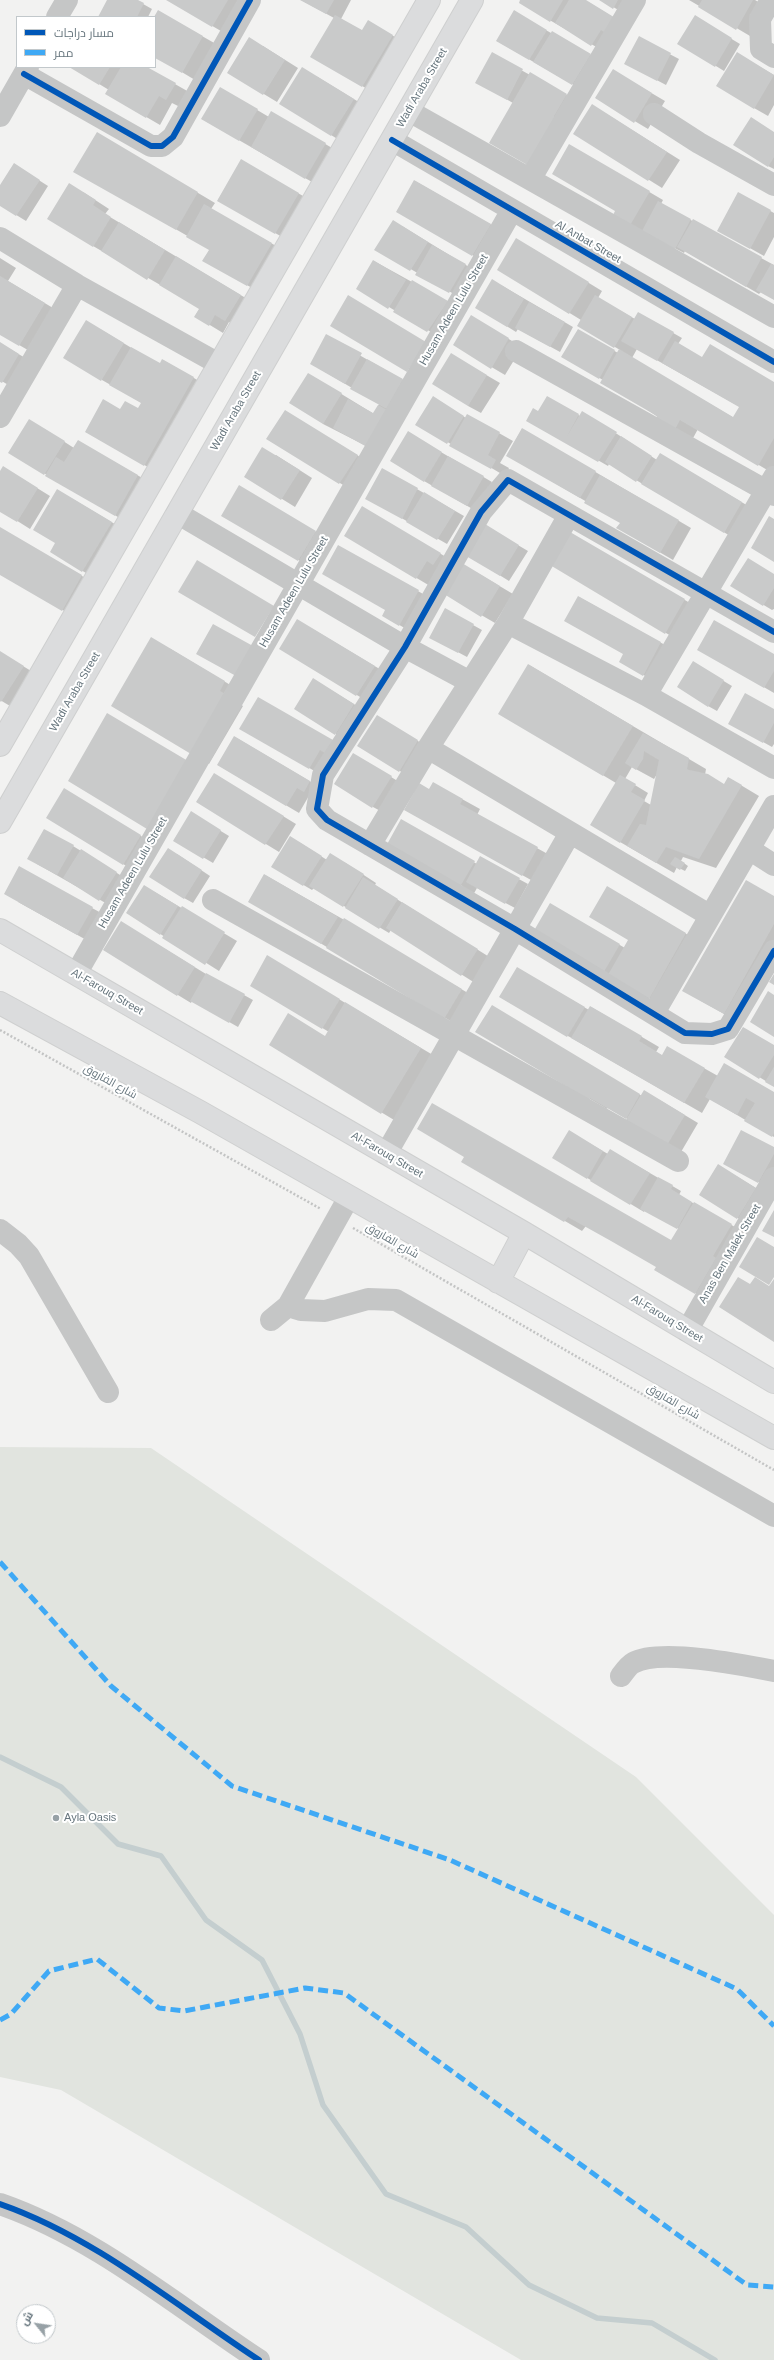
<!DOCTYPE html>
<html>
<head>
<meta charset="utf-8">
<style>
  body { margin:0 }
  #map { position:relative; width:774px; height:2360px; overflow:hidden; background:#f2f2f1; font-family:Helvetica,Cairo,sans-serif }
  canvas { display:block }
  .legend { position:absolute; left:16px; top:16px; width:140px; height:52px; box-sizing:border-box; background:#fff; border:1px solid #c2c8cb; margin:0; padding:5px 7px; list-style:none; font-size:12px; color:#66757d }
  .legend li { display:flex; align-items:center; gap:8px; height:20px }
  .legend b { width:20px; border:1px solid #c2c8cb }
  .north { position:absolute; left:16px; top:2304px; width:40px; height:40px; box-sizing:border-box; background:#fff; border:1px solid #c2c8cb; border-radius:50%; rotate:300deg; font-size:11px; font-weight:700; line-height:16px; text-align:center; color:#66757d }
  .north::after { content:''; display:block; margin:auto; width:14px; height:18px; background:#97a1a6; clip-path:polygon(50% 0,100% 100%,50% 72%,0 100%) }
</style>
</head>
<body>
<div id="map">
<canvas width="774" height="2360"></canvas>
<ul class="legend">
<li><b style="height:5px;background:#0057b8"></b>مسار دراجات</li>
<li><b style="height:5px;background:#3fa9f5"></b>ممر</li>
</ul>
<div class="north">ش</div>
</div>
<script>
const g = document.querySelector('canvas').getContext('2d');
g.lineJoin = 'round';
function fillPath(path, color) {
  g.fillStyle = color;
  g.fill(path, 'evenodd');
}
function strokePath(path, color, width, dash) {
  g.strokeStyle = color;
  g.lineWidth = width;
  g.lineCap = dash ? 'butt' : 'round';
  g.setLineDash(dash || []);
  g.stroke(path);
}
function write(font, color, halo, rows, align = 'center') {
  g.font = font + ' Helvetica,Cairo,sans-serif';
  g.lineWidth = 4;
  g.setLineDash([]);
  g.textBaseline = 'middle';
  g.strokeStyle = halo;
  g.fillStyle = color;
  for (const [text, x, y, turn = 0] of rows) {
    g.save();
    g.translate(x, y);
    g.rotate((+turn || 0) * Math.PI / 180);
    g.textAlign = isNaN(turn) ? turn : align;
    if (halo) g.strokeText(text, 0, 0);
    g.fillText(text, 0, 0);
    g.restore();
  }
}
fillPath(new Path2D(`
  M0,1447L151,1448L636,1777L774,1915V2360H521L61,2090L0,2077Z`), '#e1e4df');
fillPath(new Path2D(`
  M108,0H136L152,9L148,17H99Z
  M168,0H245L226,34Z
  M301,0H351L341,19L363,32L368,22L406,43L376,94L312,57L334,18Z
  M522,0H585L629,27L605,52L520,3Z
  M601,0H636L627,15Z
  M689,0H755L767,7L750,36Z
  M158,11L216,44L195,80L155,56Z
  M514,12L604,63L586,92L497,41Z
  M695,17L740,44L724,71L679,43Z
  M639,38L679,59L666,85L634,68Z
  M263,46L298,68L277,102L229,73Z
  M492,54L579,102L566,125L513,103L476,82Z
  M750,61L774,75V105L768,116L754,108Z
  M71,67H145L189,92L180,107L172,103L160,125L107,94L109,90Z
  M316,76L367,107L344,143L331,135Z
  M626,78L665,101L648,129L596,98Z
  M220,88L269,117L272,113L339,152L319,186L202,119Z
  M605,113L680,160L662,188L574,133Z
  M774,132V169L768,166Z
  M97,133L215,203L211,209L285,251L261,293L204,261L210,249L75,171Z
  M569,145L663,200L661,204L774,265V299L761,292L759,294L685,251L684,253L613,216L617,211Z
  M241,161L312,201L289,241L218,200Z
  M23,170L48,186L26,221L0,205V187Z
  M415,181L504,232L486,263L397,211Z
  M83,192L109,209L105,214L254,303L239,328L229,322L223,333L195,316L200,308L93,246Z
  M739,194L774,213V237L764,256L732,238Z
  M402,226L474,270L459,297L376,249Z
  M530,247L602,291L598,298L635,319L638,313L682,338L678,344L702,358L774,383V474L698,429L692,440L603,380L563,357L578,330L618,353L620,350L578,325L581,320L498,269ZM637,349L740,407L734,418L632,358Z
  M0,258L16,268L8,281L58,311L33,353L0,334Z
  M374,261L461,309L441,338L357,288Z
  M501,285L573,327L560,352L518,329L516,332L476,307Z
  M484,324L522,347L505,375L454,345Z
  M100,329L160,365L163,360L211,388L162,475L86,432L121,410L138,409L142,403L102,380Z
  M326,336L403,380L376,451L323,424L317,379L374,414L379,404L320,369Z
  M0,343L32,362L15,389L0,380Z
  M464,362L500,383L481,413L468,406Z
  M547,397L580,416L591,417L657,460L660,454L755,510L737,540L609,464L608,466L528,420L538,413Z
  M442,403L466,418L467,415L513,441L500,463L509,468L505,476L417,424Z
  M298,419L370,463L353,491L268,439Z
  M43,428L74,448L78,441L151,483L128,523L10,453Z
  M522,429L691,528L673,560L618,528L621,522L507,455Z
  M417,438L492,482L476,511L424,481Z
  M276,455L312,478L295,507L245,476Z
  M382,469L464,516L447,544L375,503Z
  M0,473L16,475L50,496L30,529L0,510Z
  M239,487L328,539L312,568L223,515Z
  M71,498L125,530L96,579L51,552L57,543Z
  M362,508L453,561L430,586L346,536Z
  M0,528L99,586L80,620L0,574Z
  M494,531L528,551L509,581L467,555Z
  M570,533L702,610L683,643L666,633Z
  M338,546L432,599L413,633L396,623Z
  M476,572L513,594L495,623L445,594Z
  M774,575V609L772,610L732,586Z
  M579,597L674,650L656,682L620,662L624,654Z
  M473,625L482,630L467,657L439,642Z
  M311,628L388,674L370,703L281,649Z
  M169,648L242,692L237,702L243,706L209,764L192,754Z
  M698,649L774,655V693Z
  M0,652L36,674L15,709L0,700Z
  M529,665L706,769L705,775L724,785L729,778L759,796L716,868L683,857L681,861L688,866L685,871L677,867L674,873L620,842L616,783L500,714ZM632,767L654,779L657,774L651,805L644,801L648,793L625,779Z
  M702,668L732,686L717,711L708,706Z
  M326,687L367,712L349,742L336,734Z
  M258,698L338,760L323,776L241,728Z
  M774,710V744L772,747L729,723Z
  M390,724L431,749L413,779L359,746Z
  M235,737L323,789L310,794L299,813L218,765Z
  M367,762L404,785L386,814L373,807Z
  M227,782L296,824L279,852L197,802Z
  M433,783L480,809L477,815L555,858L540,885L423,820L430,790Z
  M77,797L154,844L137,872L123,864Z
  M191,813L229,836L213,863L174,840Z
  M402,821L477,864L480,858L528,884L515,908L477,888L472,897Z
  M299,842L327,860L344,862L376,883L375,885L406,905L491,958L475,983L391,930L389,933L314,888L312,890L273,867Z
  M73,846L125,878L109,905L37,864Z
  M177,854L210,876L193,903L184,898Z
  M265,875L362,930L478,999L462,1028L250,901Z
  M153,891L237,941L219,971L127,913Z
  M625,897L703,944L667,1008L533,934L551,905L625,948L630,940Z
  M774,897V965L742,1024L701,1001Z
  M18,902L92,908L105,915L90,942Z
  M134,930L206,974L253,1000L238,1027L192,1001L191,1003L104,950Z
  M268,957L438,1058L399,1123L270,1045L326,1037L329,1032L251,985Z
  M531,976L589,1010L591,1007L659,1047L656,1052L663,1056L668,1048L718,1076L774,1093V1137L710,1099L702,1113L500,997Z
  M510,1017L642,1096L658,1099L698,1123L681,1152L608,1107L607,1109L590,1099Z
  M774,1046V1086L726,1057Z
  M570,1132L608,1154L610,1150L681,1191L679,1195L749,1235L713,1303L655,1270L657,1266L586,1226L582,1231L462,1161L672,1241L679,1229L645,1210L644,1212L554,1158Z
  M774,1149V1185L772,1189L737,1171Z
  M718,1165L769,1196L751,1226L700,1195Z`), '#0003');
strokePath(new Path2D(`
  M0,1757L61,1787L118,1844L161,1856L206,1920L262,1960L300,2034L323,2105L386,2194L466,2227L529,2285L597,2318L652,2323L715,2360`), '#c4cecf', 5.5);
fillPath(new Path2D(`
  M107,0H138L144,3L137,17H98Z
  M166,0H228L212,27Z
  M300,0H334L326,14Z
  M520,0H563L550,22L519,3Z
  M569,0H586L617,19L607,34L601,30L591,46L555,23Z
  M599,0H618L613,9Z
  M702,0H753L736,30L698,7Z
  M158,10L203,36L182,73L155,58L154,17Z
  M514,10L547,30L529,60L496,41Z
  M335,15L362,30L368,20L393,35L362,87L310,57Z
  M695,15L732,38L715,67L677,44Z
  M552,31L591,54L572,85L533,62Z
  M639,36L671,53L657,81L624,64Z
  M249,37L285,60L263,95L227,73Z
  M492,52L523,69L507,100L475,83Z
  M737,52L774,75L754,109L716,86Z
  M69,67H110L99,85Z
  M121,67H147L176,83L166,100L159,96L146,118L105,94Z
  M302,67L354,99L331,136L279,104Z
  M613,69L652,93L634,123L595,98Z
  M530,72L567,94L554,116L556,118L529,166L489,143Z
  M220,87L258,109L239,141L201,119Z
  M592,104L667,152L648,181L573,134Z
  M271,111L326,143L305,179L251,147Z
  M751,117L774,132V157L768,167L733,145Z
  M97,132L198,192L176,230L73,172Z
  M569,144L650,191L629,227L612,217L615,211L552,174Z
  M241,159L299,193L275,234L217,201Z
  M14,163L40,180L16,216L0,206V185Z
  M414,180L491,224L472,256L396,212Z
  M69,183L96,200L93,205L111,217L93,247L47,219Z
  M738,192L771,210L750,249L717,231Z
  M658,201L691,219L675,249L642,231Z
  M204,204L272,243L247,286L202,261L209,250L186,237Z
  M693,219L762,257L746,287L677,247Z
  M393,220L428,242L410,271L374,250Z
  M119,222L165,250L147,280L101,251Z
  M516,238L589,282L569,314L497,270Z
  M432,245L466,264L449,293L415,275Z
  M176,256L241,295L225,321L215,315L209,326L194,317L199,309L159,285Z
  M373,260L406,280L388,309L356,289Z
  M771,264L774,265V300L756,290Z
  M0,276L45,303L19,346L0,335Z
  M492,279L524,299L507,327L475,308Z
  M412,280L448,301L427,332L393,312Z
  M348,295L426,342L407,372L330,326Z
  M595,295L632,317L614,348L577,326Z
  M529,302L565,322L550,347L515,328Z
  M638,312L674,332L657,361L621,341Z
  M471,315L509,338L491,369L453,345Z
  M86,320L124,343L101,381L63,358Z
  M578,329L615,350L599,379L561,357Z
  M326,334L362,353L345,384L310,364Z
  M675,341L702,357L710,344L774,382V438L758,466L680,420L674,431L655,420L657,416L600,383L619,349L733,417L739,407L662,363Z
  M0,342L19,354L2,383L0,382Z
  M131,347L160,363L162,359L194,377L144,466L85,432L103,399L120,409L125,401L138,408L141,403L109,385Z
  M451,353L487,375L468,406L432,384Z
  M367,359L403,379L387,409L350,389Z
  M308,373L342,393L323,424L289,403Z
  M433,396L464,416L447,444L415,425Z
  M547,396L579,414L566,438L582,411L617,432L598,462L526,421L533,408L538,411Z
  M348,399L373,413L378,405L387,410L367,447L333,428Z
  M285,410L358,455L339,484L266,439Z
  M467,414L500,432L488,455L496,460L491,469L449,446Z
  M29,419L65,441L44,475L8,453Z
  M522,428L596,471L580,498L506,456Z
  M408,431L442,452L424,482L390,461Z
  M621,436L652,456L636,482L605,462Z
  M78,440L138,475L115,516L45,476L56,457L64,462Z
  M262,447L300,470L281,500L244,477Z
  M660,453L742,502L724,533L641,484Z
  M448,456L484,476L467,506L431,486Z
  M3,466L38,488L17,522L0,512V471Z
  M382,468L418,488L402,519L365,499Z
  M600,475L679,520L660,553L616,528L620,523L584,503Z
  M239,485L316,531L298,561L221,516Z
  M57,489L112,522L82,572L50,552L55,543L33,530Z
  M424,492L455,511L437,540L406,522Z
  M362,506L441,553L433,565L427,561L416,579L344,536Z
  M769,516L774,519V562L751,548Z
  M485,524L519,545L500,576L466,556Z
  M0,527L82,575L62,611L0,575Z
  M570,532L685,599L665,634L550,565Z
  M338,545L419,590L399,626L382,616L385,610L322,574Z
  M748,558L774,574V588L763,606L730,586Z
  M197,560L274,606L255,637L178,592Z
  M462,563L500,586L481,617L444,594Z
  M578,596L661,642L643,676L619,662L623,654L564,621Z
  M445,608L474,624L458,653L429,638Z
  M297,619L375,666L356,696L279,649Z
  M714,620L774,654V671L764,688L697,650Z
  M213,624L253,646L236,676L196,654Z
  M151,637L225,681L220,691L227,695L191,754L111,706Z
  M0,651L24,666L1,702L0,701Z
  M693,661L724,680L708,707L677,687Z
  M528,664L633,726L603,776L498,714Z
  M313,678L354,704L335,735L294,709Z
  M745,693L774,709V723L763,743L728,724Z
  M258,697L333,740L325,753L320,750L309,769L239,729Z
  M107,713L188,761L147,829L68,781Z
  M377,715L418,740L399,772L357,746Z
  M643,733L689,758L687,769L689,770L708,774L724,784L728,777L742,785L699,859L666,847L656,863L627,846L640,824L646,825L659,760L644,751L643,759L636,770L625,763Z
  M234,736L310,781L304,792L297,788L286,806L217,765Z
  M353,753L392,776L372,808L334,784Z
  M214,773L284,816L265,845L196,802Z
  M620,775L636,784L631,792L645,800L620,843L590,825Z
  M433,782L463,799L460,804L538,847L522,876L404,810L419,783L429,789Z
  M64,788L141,835L123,865L46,818Z
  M191,811L221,830L203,859L173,841Z
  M401,819L475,861L458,890L385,848Z
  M44,829L74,845L57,875L27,859Z
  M290,836L322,856L303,886L271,867Z
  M168,848L202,870L184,899L149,877Z
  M81,849L117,872L99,901L63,878Z
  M330,853L364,874L343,907L309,886Z
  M480,856L520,878L505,904L466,882Z
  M675,857L685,863L680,870L670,864Z
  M19,866L93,907L77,935L4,894Z
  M264,874L338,917L321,944L248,902Z
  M363,877L398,899L379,929L345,908Z
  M746,880L774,896V924L724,1014L682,991Z
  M144,885L178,906L160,935L126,913Z
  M607,886L686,933L649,999L608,975L628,940L589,917Z
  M402,902L478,949L461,976L386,928Z
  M550,903L620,944L602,975L532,934Z
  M182,906L225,932L205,965L162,938Z
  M344,918L462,989L444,1019L326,948Z
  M121,921L195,967L177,996L103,950Z
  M267,955L340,999L322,1029L250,986Z
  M517,967L585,1007L567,1037L499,997Z
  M206,973L245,994L229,1023L190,1001Z
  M774,974V985L769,982Z
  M768,991L774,995V1037L750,1022Z
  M345,1002L421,1048L381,1114L269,1045L288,1013L325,1036Z
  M492,1005L640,1094L626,1119L590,1098L589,1100L475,1032Z
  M590,1006L642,1036L639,1041L662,1055L667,1046L705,1068L684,1103L571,1038Z
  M743,1027L774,1045V1055L759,1079L724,1057Z
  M724,1063L774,1092V1133L772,1137L744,1121L755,1103L746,1098L737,1115L705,1097Z
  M774,1067V1087L765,1082Z
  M644,1090L685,1115L667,1145L626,1120Z
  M432,1103L671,1240L694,1202L732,1224L713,1256L716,1258L695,1294L654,1270L656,1267L611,1241L568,1217L564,1222L461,1162L464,1157L417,1129Z
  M569,1130L603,1151L587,1179L552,1158Z
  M741,1130L774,1147V1154L758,1183L723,1164Z
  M610,1149L650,1173L630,1205L590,1181Z
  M718,1164L756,1188L737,1219L699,1195Z
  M658,1177L673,1185L671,1189L692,1202L677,1229L640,1209Z
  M774,1210V1237L762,1231Z
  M757,1237L774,1247V1277L769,1285L739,1267Z
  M738,1277L750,1284L755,1277L769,1286L774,1279V1342L719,1307Z`), '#c9caca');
const major = new Path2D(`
  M0,745L429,0
  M0,822L472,0
  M0,930L524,1233L774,1382
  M0,1003L200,1112L774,1438
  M498,1282L524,1233`);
strokePath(major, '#cecfcf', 24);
strokePath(new Path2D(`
  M0,1030L321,1209
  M353,1228L774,1470`), '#c3c4c4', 2.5, [2, 2]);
strokePath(new Path2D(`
  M771,0L760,19L761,49L774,57
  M57,17L67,0
  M24,74L151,146H162L173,137L250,0
  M409,111L774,317
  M654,114L699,143L774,185
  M0,116L28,67
  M392,140L774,362
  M531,178L635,0
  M0,238L77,285L219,364
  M516,351L774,495
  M0,417L77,285
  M177,513L405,647L470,682
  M508,623L646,695L774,768
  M774,632L508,480L481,512L405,647L323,775L317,809L327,820L515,929L685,1033L712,1034L728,1029L774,951
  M646,695L774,477
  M428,748L709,915
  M370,845L428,748L508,623L569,515
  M749,849L774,865
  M213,900L678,1161
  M76,974L512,210
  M654,1013L774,806
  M386,1154L570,833
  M0,1230L18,1244L29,1256L108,1392
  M288,1306L301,1310L325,1311L368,1299L396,1300L774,1516
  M271,1320L288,1306L349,1197
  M687,1331L774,1178
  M621,1676C624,1672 629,1665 633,1663C659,1648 744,1665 774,1671
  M0,2204C95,2237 175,2305 259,2360`), '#c5c6c6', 22);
strokePath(major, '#dbdcdd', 22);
strokePath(new Path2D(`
  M0,1562L111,1686L232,1786L450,1860L737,1989L774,2026
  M0,2020L11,2014L49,1971L97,1959L159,2008L184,2011L305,1988L344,1993L747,2285L774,2287`), '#3fa9f5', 5, [10, 5]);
strokePath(new Path2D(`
  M24,74L151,146H162L173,137L250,0
  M392,140L774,362
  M774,632L508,480L481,512L405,647L323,775L317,809L327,820L515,929L685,1033L712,1034L728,1029L774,951
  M0,2204C95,2237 175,2305 259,2360`), '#0057b8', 6);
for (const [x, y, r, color] of [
  [56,1818,4,"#97a1a6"]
]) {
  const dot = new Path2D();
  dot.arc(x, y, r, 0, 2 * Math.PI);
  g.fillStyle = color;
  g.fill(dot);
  strokePath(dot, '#fff', 1.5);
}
write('11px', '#66757d', '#fff', [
  ["Wadi Araba Street",422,88,-60],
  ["Al Anbat Street",588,242,30],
  ["Husam Adeen Lulu Street",454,310,-60],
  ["Wadi Araba Street",236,411,-60],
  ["Husam Adeen Lulu Street",294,592,-60],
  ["Wadi Araba Street",75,692,-60],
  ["Husam Adeen Lulu Street",133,873,-60],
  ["Al-Farouq Street",107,992,30],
  ["شارع الفاروق",110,1082,29],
  ["Al-Farouq Street",387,1155,30],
  ["شارع الفاروق",392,1241,30],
  ["Anas Ben Malek Street",730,1254,-60],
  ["Al-Farouq Street",667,1319,31],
  ["شارع الفاروق",673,1402,30]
]);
write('11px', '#66757d', '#fff', [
  ["Ayla Oasis",64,1818]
], 'left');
</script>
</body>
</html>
